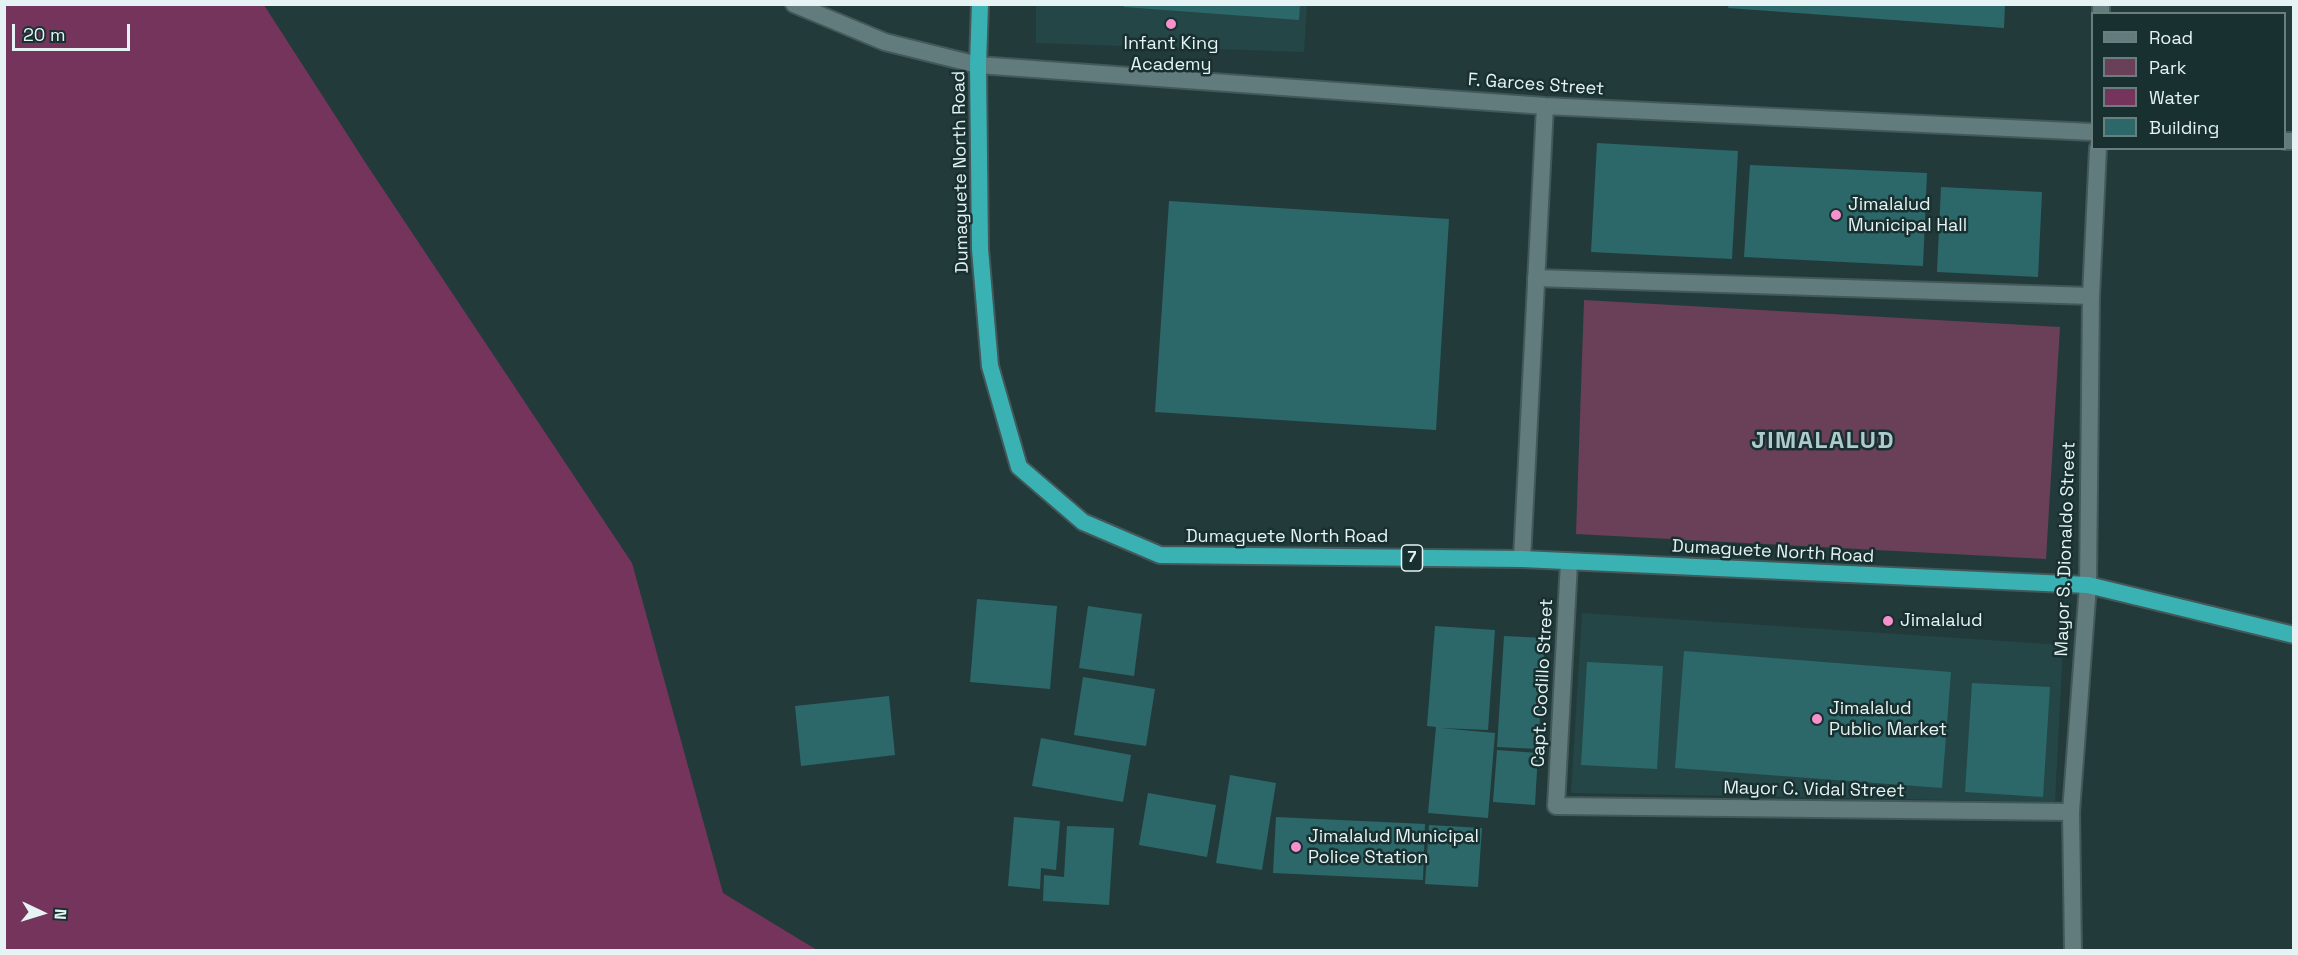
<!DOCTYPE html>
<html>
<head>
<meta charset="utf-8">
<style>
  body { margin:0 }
  #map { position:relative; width:2298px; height:955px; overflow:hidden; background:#233a3b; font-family:"Space Grotesk",sans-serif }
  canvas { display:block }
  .frame { position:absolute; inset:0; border:6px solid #e5f3f4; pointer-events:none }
  .legend { position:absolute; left:2091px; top:12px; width:195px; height:138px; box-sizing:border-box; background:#193030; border:2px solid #6b7e7e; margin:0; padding:8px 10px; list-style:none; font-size:18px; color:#e5f3f4 }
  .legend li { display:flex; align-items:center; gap:12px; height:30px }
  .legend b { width:30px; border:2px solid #6b7e7e }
  .north { position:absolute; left:12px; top:883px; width:60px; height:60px; -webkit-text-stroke:4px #193030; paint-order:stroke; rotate:94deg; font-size:16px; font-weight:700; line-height:24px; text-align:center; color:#e5f3f4 }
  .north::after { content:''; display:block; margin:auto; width:21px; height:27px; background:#e5f3f4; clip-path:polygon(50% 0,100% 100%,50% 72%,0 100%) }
  .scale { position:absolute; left:12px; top:24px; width:118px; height:27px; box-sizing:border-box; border:3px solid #e5f3f4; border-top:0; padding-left:8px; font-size:18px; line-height:21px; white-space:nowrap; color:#e5f3f4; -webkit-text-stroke:4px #193030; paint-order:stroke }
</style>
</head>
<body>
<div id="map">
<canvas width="2298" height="955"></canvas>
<div class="frame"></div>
<ul class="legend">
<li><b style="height:8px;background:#627b7c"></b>Road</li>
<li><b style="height:16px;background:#694058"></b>Park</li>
<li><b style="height:16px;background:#74345b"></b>Water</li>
<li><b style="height:16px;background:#2c6869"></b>Building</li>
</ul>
<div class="north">N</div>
<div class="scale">20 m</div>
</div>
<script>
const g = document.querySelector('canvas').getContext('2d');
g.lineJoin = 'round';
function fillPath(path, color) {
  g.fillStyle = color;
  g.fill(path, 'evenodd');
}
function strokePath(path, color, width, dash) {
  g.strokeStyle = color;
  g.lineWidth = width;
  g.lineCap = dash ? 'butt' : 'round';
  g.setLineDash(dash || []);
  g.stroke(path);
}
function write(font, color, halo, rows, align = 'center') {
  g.font = font + ' "Space Grotesk",sans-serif';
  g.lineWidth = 5;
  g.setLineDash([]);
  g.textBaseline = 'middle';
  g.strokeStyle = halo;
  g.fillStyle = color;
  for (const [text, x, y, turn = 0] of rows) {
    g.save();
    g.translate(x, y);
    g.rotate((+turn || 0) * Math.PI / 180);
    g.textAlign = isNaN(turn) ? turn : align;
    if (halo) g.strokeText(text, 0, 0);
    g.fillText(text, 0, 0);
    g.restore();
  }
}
fillPath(new Path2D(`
  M1036,5H1307L1304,52L1036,43Z
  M1582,613L2063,645L2055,802L1571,793Z`), '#244646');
fillPath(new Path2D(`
  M1584,300L2060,327L2046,559L1576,534Z`), '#694058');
fillPath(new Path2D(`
  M5,4L264,5L367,165L632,563L723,893L817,950H5Z`), '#74345b');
fillPath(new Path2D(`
  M1124,4H1300L1299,20L1124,7Z
  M1729,4H2005L2004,28L1728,8Z
  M1597,143L1738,151L1732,259L1591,252Z
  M1750,165L1927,173L1923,266L1744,257Z
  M1941,187L2042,192L2038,277L1937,272Z
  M1169,201L1449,219L1436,430L1155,412Z
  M977,599L1057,606L1050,689L970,682Z
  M1088,606L1142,614L1134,676L1079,668Z
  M1435,626L1495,630L1488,730L1440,728L1495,733L1488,818L1428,813L1436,727L1427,726Z
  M1504,636L1545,638L1538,749L1497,747Z
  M1684,651L1951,672L1942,788L1675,768Z
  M1587,662L1663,666L1657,769L1581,765Z
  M1083,677L1155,689L1146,746L1074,735Z
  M1972,683L2050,687L2043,797L1965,792Z
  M889,696L895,755L801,766L795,706Z
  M1041,738L1131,755L1123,802L1032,786Z
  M1497,750L1538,753L1535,805L1493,802Z
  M1230,775L1276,783L1262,870L1216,863Z
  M1148,793L1216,805L1207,857L1139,845Z
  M1014,817L1060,821L1056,870L1041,868L1040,889L1008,886Z
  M1276,817L1425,824L1423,880L1273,873Z
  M1429,825L1482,828L1478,887L1425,884Z
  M1067,826L1114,828L1109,905L1043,901L1044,875L1064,877Z`), '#2c6869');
const service = new Path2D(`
  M1536,278L2091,296`);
const minor = new Path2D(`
  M794,4L885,42L978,65L1545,106L2092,132
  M2101,14V4
  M2284,141H2294
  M1522,559L1545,106
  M1569,562L1556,806L2071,812
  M2073,950L2071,812L2088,585L2091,296L2098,148`);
const trunk = new Path2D(`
  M980,4L978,65L980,249L990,366L1019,467L1083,522L1160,555L1522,559L2088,585L2294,635`);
strokePath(service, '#425859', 20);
strokePath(minor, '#425859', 20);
strokePath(trunk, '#425859', 20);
strokePath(service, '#627b7c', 16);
strokePath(minor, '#627b7c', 16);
strokePath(trunk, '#3ab2b4', 16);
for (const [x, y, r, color] of [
  [1171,24,6,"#f890cd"],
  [1836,215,6,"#f890cd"],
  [1888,621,6,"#f890cd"],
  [1817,719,6,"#f890cd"],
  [1296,847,6,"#f890cd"]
]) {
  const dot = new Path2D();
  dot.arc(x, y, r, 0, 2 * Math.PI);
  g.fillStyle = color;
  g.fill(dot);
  strokePath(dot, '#193030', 2);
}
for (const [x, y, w] of [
  [1412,558,21]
]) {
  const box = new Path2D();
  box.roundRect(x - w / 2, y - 13, w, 26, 4.5);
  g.fillStyle = '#193030';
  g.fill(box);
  strokePath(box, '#e5f3f4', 1.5);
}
write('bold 16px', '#e5f3f4', null, [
  ["7",1412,558]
]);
write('18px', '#e5f3f4', '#193030', [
  ["Infant King",1171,44,"center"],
  ["Academy",1171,65,"center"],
  ["Jimalalud",1848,205],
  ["Municipal Hall",1848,226],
  ["Jimalalud",1900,621],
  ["Jimalalud",1829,709],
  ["Public Market",1829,730],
  ["Jimalalud Municipal",1308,837],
  ["Police Station",1308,858]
], 'left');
write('18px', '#e5f3f4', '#193030', [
  ["F. Garces Street",1536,85,4],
  ["Dumaguete North Road",961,172,-91],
  ["Dumaguete North Road",1287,537],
  ["Mayor S. Dionaldo Street",2066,549,-88],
  ["Dumaguete North Road",1773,552,3],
  ["Capt. Codillo Street",1543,683,-87],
  ["Mayor C. Vidal Street",1814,790,1]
]);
g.letterSpacing = '1.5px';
write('bold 24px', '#b0cbcc', '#193030', [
  ["JIMALALUD",1823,441]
]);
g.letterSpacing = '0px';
</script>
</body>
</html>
